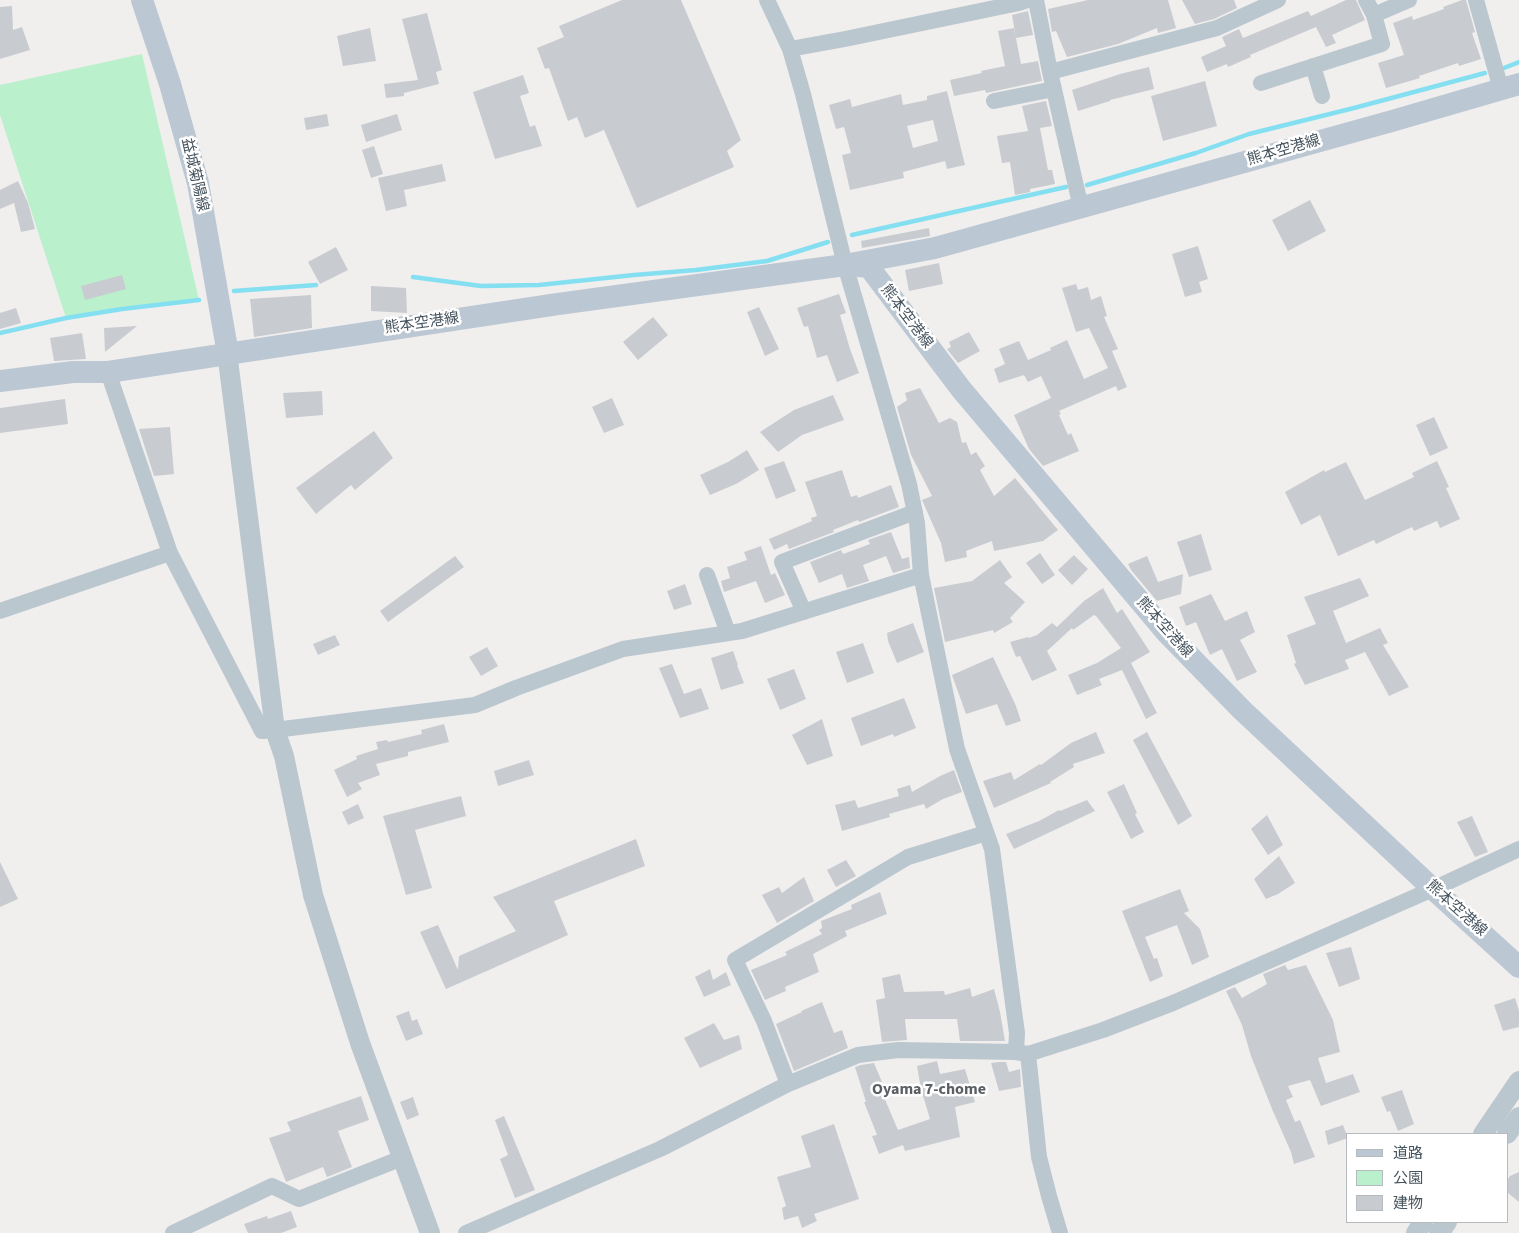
<!DOCTYPE html>
<html>
<head>
<meta charset="utf-8">
<style>
  body { margin:0 }
  #map { position:relative; width:1519px; height:1233px; overflow:hidden; background:#f1eeee; font-family:"Source Sans 3","Noto Sans JP",sans-serif }
  canvas { display:block }
  .legend { position:absolute; left:1346px; top:1133px; width:162px; height:90px; box-sizing:border-box; background:#fff; border:1px solid #b5babe; margin:0; padding:6px 9px; list-style:none; font-size:15px; color:#45535d }
  .legend li { display:flex; align-items:center; gap:10px; height:25px }
  .legend b { width:25px; border:1px solid #b5babe }
</style>
</head>
<body>
<div id="map">
<canvas width="1519" height="1233"></canvas>
<ul class="legend">
<li><b style="height:6px;background:#bbc8d3"></b>道路</li>
<li><b style="height:14px;background:#baf1cc"></b>公園</li>
<li><b style="height:14px;background:#c8ccd1"></b>建物</li>
</ul>
</div>
<script>
const g = document.querySelector('canvas').getContext('2d');
g.lineJoin = 'round';
function fillPath(path, color) {
  g.fillStyle = color;
  g.fill(path, 'evenodd');
}
function strokePath(path, color, width, dash) {
  g.strokeStyle = color;
  g.lineWidth = width;
  g.lineCap = dash ? 'butt' : 'round';
  g.setLineDash(dash || []);
  g.stroke(path);
}
function write(font, color, halo, rows, align = 'center') {
  g.font = font + ' "Source Sans 3","Noto Sans JP",sans-serif';
  g.lineWidth = 5;
  g.setLineDash([]);
  g.textBaseline = 'middle';
  g.strokeStyle = halo;
  g.fillStyle = color;
  for (const [text, x, y, turn = 0] of rows) {
    g.save();
    g.translate(x, y);
    g.rotate((+turn || 0) * Math.PI / 180);
    g.textAlign = isNaN(turn) ? turn : align;
    if (halo) g.strokeText(text, 0, 0);
    g.fillText(text, 0, 0);
    g.restore();
  }
}
fillPath(new Path2D(`
  M142,54L199,300L66,318L0,115V85Z`), '#baf1cc');
strokePath(new Path2D(`
  M1504,68L1519,62
  M1087,185L1196,153L1249,134L1354,108L1485,73
  M852,235L1066,187
  M413,277L481,286L539,285L634,275L696,270L767,261L828,242
  M234,291L316,285
  M0,333L66,318L122,309L199,300`), '#84e0f1', 4.5);
fillPath(new Path2D(`
  M622,0H681L741,140L727,151L734,167L637,208L604,130L585,138L577,117L568,121L549,68L545,69L537,48L564,37L559,26Z
  M1088,0H1168L1176,28L1158,33L1157,28L1118,44L1067,57L1056,31L1052,32L1048,9Z
  M1182,0H1234L1237,8L1214,19L1195,24Z
  M1346,0H1356L1365,20L1332,35L1336,43L1326,47L1316,27L1250,55L1251,57L1228,67L1227,64L1207,72L1201,57L1226,46L1222,37L1239,29L1243,38L1308,11L1311,16Z
  M1462,0H1466L1475,32L1472,33L1481,59L1459,66L1458,63L1419,76L1420,78L1386,88L1378,63L1404,55L1393,23L1412,16L1413,20L1444,9L1443,7Z
  M12,6L13,30L22,27L30,50L0,59V7Z
  M1028,11L1033,35L1016,38L1012,15Z
  M427,13L442,70L436,72L439,84L404,93V96L386,98L384,84L418,80L402,19Z
  M370,28L376,61L343,66L337,36Z
  M1014,28L1021,64L1038,61L1042,81L986,93L985,90L954,96L950,80L982,73L981,71L1005,66L998,31Z
  M1149,67L1154,89L1110,100V101L1078,111L1072,90L1120,74Z
  M523,75L529,93L520,96L530,127L535,125L542,146L495,159L473,92Z
  M1205,81L1217,126L1163,141L1151,96Z
  M947,91L965,165L947,169L945,161L903,172L904,178L850,190L842,155L851,153L844,127L836,129L829,105L850,99L852,107L901,94L903,105L927,100V96ZM933,120L938,141L913,148L907,126Z
  M1046,101L1052,126L1040,128L1048,170H1052L1055,184L1030,189V192L1015,195L1010,162L1002,163L997,136L1028,131L1022,106Z
  M327,114L329,126L306,130L304,118Z
  M397,114L402,130L366,142L361,125Z
  M374,146L383,174L371,178L362,150Z
  M442,164L446,181L404,190L407,206L386,211L378,178Z
  M18,181L28,203L35,229L21,232L14,203L0,209V190Z
  M1310,200L1326,231L1288,251L1272,220Z
  M929,228L930,236L862,248L861,241Z
  M1198,246L1208,279L1199,282L1202,292L1185,297L1172,254Z
  M336,247L348,270L320,284L308,262Z
  M939,263L943,284L909,291L905,270Z
  M122,275L126,289L85,300L81,286Z
  M1076,284L1078,290L1088,287L1091,300L1101,296L1107,316L1104,317L1118,349L1112,351L1127,387L1118,391L1116,386L1059,411L1061,414L1059,415L1068,435L1071,433L1079,451L1043,466L1029,449L1014,415L1051,398L1041,376L1028,382L1024,375L999,383L994,369L1005,364L999,349L1019,341L1028,360L1051,350L1050,348L1067,340L1084,379L1108,368L1089,328L1076,332L1062,288Z
  M371,286L406,288L407,313L371,311Z
  M839,294L846,313L840,315L850,349L859,373L837,382L827,355L817,358L808,326L804,327L797,308Z
  M311,295L312,328L254,337L250,299Z
  M759,307L779,349L765,356L747,312Z
  M16,308L21,323L0,329V313Z
  M653,317L668,335L638,360L623,342Z
  M137,326L105,352L104,328Z
  M969,332L980,351L958,363L947,349L951,347L949,342Z
  M82,333L86,359L54,361L50,338Z
  M920,388L939,423L950,418L957,422L962,443L966,442L971,455L976,452L985,466L980,470L994,496L1015,478L1058,530L1043,541L994,551L992,541L966,551L967,557L945,562L941,543L922,500L932,496L911,455L897,407L907,400L905,393Z
  M322,391L323,415L286,418L283,393Z
  M833,395L844,420L802,435L778,452L760,432L794,410Z
  M612,398L624,425L604,433L592,407Z
  M65,399L68,424L0,433V408Z
  M1434,417L1448,448L1430,456L1416,425Z
  M170,427L174,474L154,476L139,429Z
  M374,431L393,458L355,490L351,485L316,514L296,488Z
  M747,450L759,470L736,484L710,495L700,475L728,462Z
  M784,461L796,491L776,499L764,468Z
  M1437,461L1449,487L1446,488L1460,519L1440,528L1437,521L1414,531L1412,527L1376,544L1374,540L1338,556L1320,515L1301,525L1285,492L1324,470L1325,472L1346,462L1365,500L1414,477L1412,473Z
  M842,470L851,497L857,495L858,498L891,485L899,507L859,522L858,520L833,530L834,532L789,549L787,544L774,550L769,539L812,521L811,518L817,516L805,482Z
  M891,532L902,559L909,557L910,568L893,573L886,556L863,565L869,581L847,588L842,574L819,583L810,562L841,550L843,554L870,544L868,540Z
  M1201,534L1212,570L1189,577L1177,542Z
  M761,546L771,575L775,573L785,595L765,603L756,581L724,592L721,581L730,578L727,567L747,560L744,552Z
  M1040,553L1055,575L1042,584L1026,563Z
  M1074,555L1088,569L1072,585L1058,570Z
  M455,556L464,567L388,622L380,611Z
  M1147,556L1158,582L1183,574L1181,594L1157,601L1131,570L1128,564Z
  M1000,560L1012,577L1004,583L1025,602L1010,618L1013,622L994,633L993,630L945,642L934,588L972,581Z
  M1360,578L1369,596L1333,611L1346,643L1380,628L1388,643L1383,645L1409,687L1389,696L1365,652L1345,660L1349,669L1305,685L1294,664L1296,663L1287,635L1316,624L1304,597Z
  M685,584L692,604L674,610L667,591Z
  M1103,588L1117,613L1122,609L1150,652L1131,663L1157,713L1146,719L1122,670L1099,679L1102,685L1077,695L1068,675L1097,663L1121,648L1096,616L1094,615L1073,630L1072,628L1047,651L1057,670L1032,681L1020,656L1016,657L1010,642L1028,637L1029,638L1037,635L1052,623L1057,627L1084,601Z
  M1211,594L1225,621L1247,611L1255,632L1240,640L1257,672L1237,681L1222,649L1210,655L1196,622L1186,626L1179,607Z
  M913,623L924,652L897,663L888,641L887,633Z
  M335,635L340,645L318,655L313,644Z
  M863,643L874,673L847,683L836,652Z
  M487,647L498,666L481,676L469,657Z
  M733,651L738,665H737L744,683L721,690L711,658Z
  M993,657L1016,706L1021,721L1006,726L997,704L966,714L952,675Z
  M672,664L684,694L701,688L709,709L680,718L659,668Z
  M794,669L806,699L780,710L767,679Z
  M904,698L916,728L894,737L893,734L861,746L851,718Z
  M822,719L833,756L807,765L792,735Z
  M444,724L449,742L408,752V756L376,764L380,775L358,783L362,789L347,797L334,770L357,759L356,756L378,749L376,742L387,740L388,742L422,734L421,730Z
  M1096,732L1105,753L1073,764L1074,767L1050,782L1051,783L994,808L983,781L1011,772L1014,780L1040,764L1041,765L1071,743Z
  M1147,732L1192,816L1178,825L1133,740Z
  M529,760L534,775L498,786L494,771Z
  M954,770L962,792L943,799L926,809L924,804L889,814L890,817L842,831L835,805L855,800L858,808L899,796L897,789L910,785L912,792L940,776Z
  M1124,784L1137,813L1135,814L1144,832L1131,839L1107,792Z
  M461,796L466,816L415,830L432,888L406,895L383,816Z
  M1087,800L1095,811L1014,849L1006,834L1039,821L1059,810L1060,811Z
  M358,804L364,818L348,825L342,812Z
  M1267,815L1283,845L1268,855L1251,829Z
  M1472,816L1488,852L1475,857L1457,822Z
  M636,839L645,866L554,901L568,935L446,989L420,932L438,925L458,970L459,956L516,931L493,897Z
  M1279,856L1295,883L1278,894L1266,899L1254,879Z
  M846,860L856,876L836,887L827,870Z
  M0,862L18,899L0,907Z
  M804,877L814,901L777,923L762,895L779,887L782,893Z
  M1180,889L1189,911L1184,913L1200,929L1209,957L1192,965L1177,925L1145,937L1154,959L1157,958L1163,976L1150,982L1122,911Z
  M880,892L887,914L845,931L847,936L813,954L819,972L785,987L786,991L765,1000L751,970L787,955L785,952L822,934L819,930L822,928L821,921L852,909L851,905Z
  M1351,947L1360,979L1339,987L1326,953Z
  M1285,965L1288,970L1306,965L1333,1020L1340,1052L1318,1058L1326,1083L1353,1074L1360,1092L1321,1106L1310,1080L1288,1086L1293,1097L1286,1100L1295,1122L1300,1120L1315,1157L1294,1164L1291,1152L1272,1109L1251,1056L1242,1025L1226,991L1235,987L1242,998L1267,984L1263,974Z
  M710,969L713,980L726,972L731,985L704,997L695,977Z
  M900,974L904,992L944,991L945,995L970,988L972,997L994,989L1000,1012L1005,1041H960L957,1019H905L907,1040L882,1042L876,1000L885,998L882,978Z
  M1515,998L1519,1011V1027L1503,1031L1494,1005Z
  M822,1002L834,1033L842,1030L848,1048L794,1071L776,1024L802,1012L801,1011Z
  M409,1011L412,1021L417,1019L423,1034L406,1041L396,1016Z
  M714,1023L724,1040L739,1035L742,1049L700,1068L684,1038Z
  M937,1061L940,1074L965,1069L975,1102L955,1107L960,1137L905,1151L903,1145L879,1154L872,1136L877,1135L864,1102H866L855,1067L861,1065L874,1063L882,1082L878,1083L898,1130L930,1119L921,1089L917,1066Z
  M998,1062H1006L1009,1072L1020,1069L1021,1087L999,1091L991,1063Z
  M1402,1090L1414,1124L1398,1131L1390,1111L1387,1112L1381,1097Z
  M361,1096L369,1120L338,1131L352,1167L327,1177L323,1167L286,1182L269,1138L291,1131L287,1122Z
  M413,1097L419,1115L407,1120L400,1102Z
  M504,1116L535,1190L515,1198L500,1159L508,1155L495,1120Z
  M834,1124L859,1199L814,1214L817,1221L802,1228L798,1216L784,1220L782,1208L786,1206L777,1177L811,1167L801,1136Z
  M1343,1125L1348,1138L1328,1145L1325,1131Z
  M1519,1172V1202L1508,1193V1179L1510,1176Z
  M291,1211L297,1227L281,1233H248L244,1224L267,1216L268,1219Z`), '#c8ccd1');
strokePath(new Path2D(`
  M767,0L790,49L803,94L845,265L909,484L917,523L921,575L957,749L992,849L1017,1033L1016,1052
  M1036,0L1050,72L1081,208
  M1366,0L1374,15L1409,0
  M1476,0L1501,89
  M790,49L845,39L1019,3L1028,0
  M1313,66L1322,96
  M1050,72L1217,28L1278,0
  M1261,83L1382,44L1374,15
  M994,101L1054,89
  M108,372L170,553L262,731L275,730L475,705L516,688L623,649L742,631L921,575
  M707,575L728,633
  M0,611L170,553
  M804,612L782,562L915,512
  M1028,1054L1039,1157L1049,1196L1060,1233
  M788,1084L764,1021L735,960L908,857L986,833
  M173,1233L272,1186L299,1199L402,1158
  M466,1233L660,1149L788,1084L858,1055L898,1050L1016,1052L1028,1054L1103,1030L1173,1003L1433,889L1519,849`), '#bbc7ce', 16);
strokePath(new Path2D(`
  M228,360L275,730L284,756L313,895L360,1043L430,1233
  M1483,1134L1519,1081
  M1507,1134L1519,1117
  M1416,1233L1423,1222
  M1439,1233L1447,1222`), '#bbc7ce', 20);
strokePath(new Path2D(`
  M142,0L170,84L198,183L228,354
  M848,265L869,267L961,389L1166,632L1242,710L1433,889L1519,967
  M0,381L73,372H108L558,304L845,265L935,248L1392,121L1519,84`), '#bbc8d3', 22);
write('15px', '#45535d', '#fff', [
  ["熊本空港線",1284,151,-16],
  ["益城菊陽線",194,175,77],
  ["熊本空港線",906,317,53],
  ["熊本空港線",422,324,-8],
  ["熊本空港線",1164,628,48],
  ["熊本空港線",1456,909,42]
]);
write('bold 16px', '#5a5f64', '#fff', [
  ["Oyama 7-chome",929,1090]
]);
</script>
</body>
</html>
